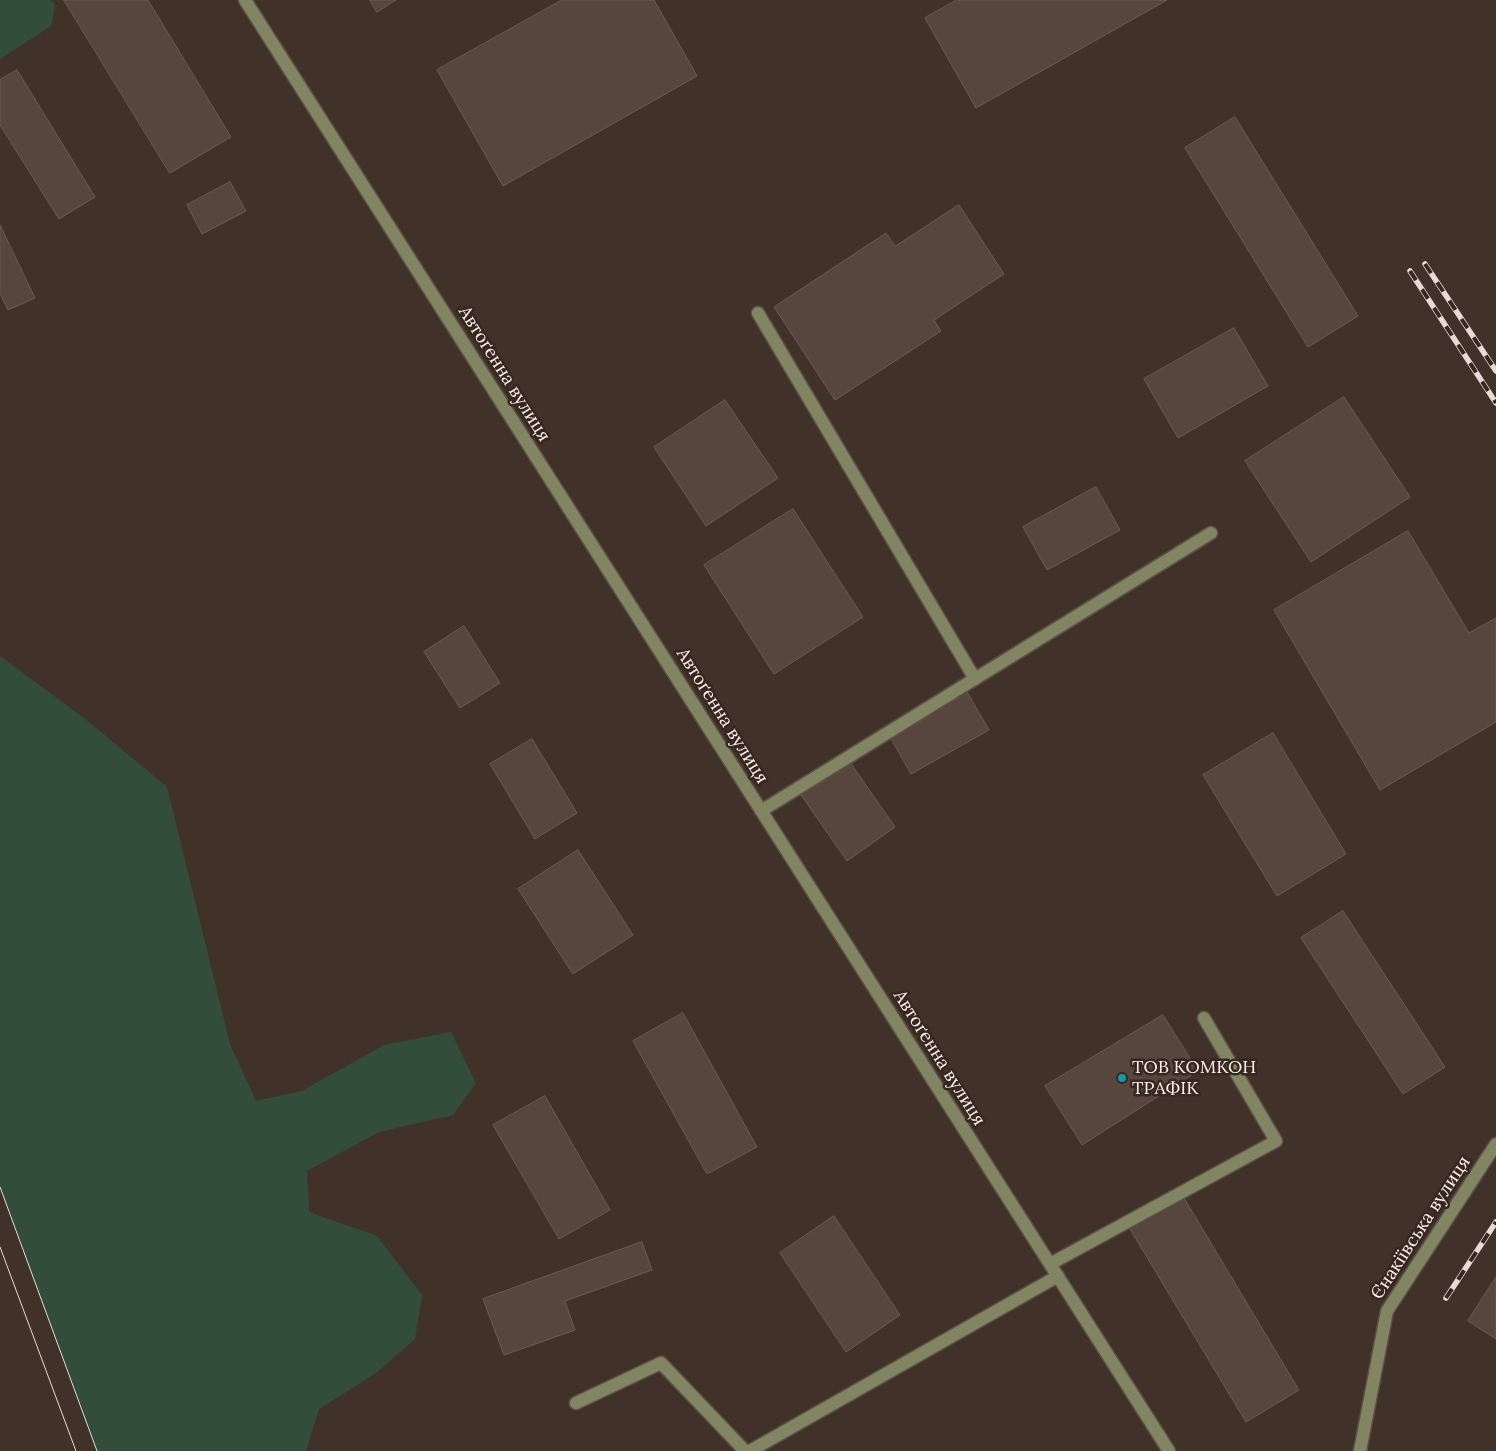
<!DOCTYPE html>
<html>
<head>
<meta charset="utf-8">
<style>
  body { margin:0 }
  canvas { display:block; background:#403129 }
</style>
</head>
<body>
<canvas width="1496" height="1451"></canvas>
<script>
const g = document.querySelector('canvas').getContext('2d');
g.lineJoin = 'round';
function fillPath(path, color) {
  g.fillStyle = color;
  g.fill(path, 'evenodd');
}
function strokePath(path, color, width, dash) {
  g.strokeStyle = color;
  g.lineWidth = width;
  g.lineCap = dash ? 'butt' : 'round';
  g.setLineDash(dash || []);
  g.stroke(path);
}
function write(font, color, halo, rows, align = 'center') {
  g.font = font + ' Lora,serif';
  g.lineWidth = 5;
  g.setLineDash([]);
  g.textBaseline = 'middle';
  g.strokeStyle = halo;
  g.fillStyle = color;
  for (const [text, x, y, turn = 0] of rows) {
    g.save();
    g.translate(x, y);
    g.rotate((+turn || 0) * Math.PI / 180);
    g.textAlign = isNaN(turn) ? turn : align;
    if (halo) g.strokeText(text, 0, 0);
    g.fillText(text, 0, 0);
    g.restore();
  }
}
fillPath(new Path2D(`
  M0,0H51L55,5L51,26L0,59Z
  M0,656L84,718L167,787L230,1044L256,1101L302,1091L384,1045L451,1032L476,1083L453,1115L379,1132L307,1171L309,1212L377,1236L422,1295L415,1339L376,1373L319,1409L306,1451H97L0,1187Z`), '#324e3a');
const building = new Path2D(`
  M64,0H148L231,137L170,173Z
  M370,0H396L377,12Z
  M562,0H654L697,76L503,186L437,70Z
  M957,0H1167L976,108L925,18Z
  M17,70L95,197L59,219L0,125V80Z
  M1235,117L1358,316L1308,347L1185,148Z
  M230,182L246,211L202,234L187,205Z
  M959,205L1004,274L934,320L941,331L835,400L774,307L886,233L895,246Z
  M0,225L35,298L8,310L0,293Z
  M1234,328L1268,386L1178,438L1144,379Z
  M1344,397L1410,497L1311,562L1245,461Z
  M725,400L778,478L706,526L654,447Z
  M1096,487L1120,530L1047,570L1023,527Z
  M793,509L863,617L774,674L704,565Z
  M1408,531L1469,633L1496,618V722L1380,790L1274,610Z
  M464,626L500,683L460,708L424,652Z
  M966,690L989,730L911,774L889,735Z
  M1273,733L1346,854L1277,896L1203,775Z
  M532,739L577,813L535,839L490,764Z
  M847,758L895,827L847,861L799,792Z
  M578,850L633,935L573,974L518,889Z
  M1343,911L1445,1067L1403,1094L1301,938Z
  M683,1013L757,1147L707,1174L633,1041Z
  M1163,1015L1198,1071L1082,1145L1045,1086Z
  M545,1096L610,1210L559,1239L493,1125Z
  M1181,1193L1299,1390L1246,1422L1127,1224Z
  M834,1216L900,1315L846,1352L780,1253Z
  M642,1242L652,1270L565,1301L575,1330L504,1355L483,1299Z
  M1496,1277V1339L1468,1321Z`);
fillPath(building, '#56463d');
strokePath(building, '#6b5b52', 1);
const minor = new Path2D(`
  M245,0L1169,1451
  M758,313L975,679
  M761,811L1211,533
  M1050,1264L1276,1141L1204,1018
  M576,1403L661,1363L745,1451
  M750,1451L1058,1276
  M1360,1451L1387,1311L1496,1144`);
strokePath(minor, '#5e5048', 15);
strokePath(minor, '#828562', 12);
strokePath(new Path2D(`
  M0,1187L97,1451
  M0,1247L76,1451`), '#e6dcd5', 1);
const rail = new Path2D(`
  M1425,264L1496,371
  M1410,271L1496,403
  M1446,1298L1496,1222`);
strokePath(rail, '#e6dcd5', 5.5);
strokePath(rail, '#36271f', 4, [11]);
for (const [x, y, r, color] of [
  [1122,1078,5,"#0f9aa8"]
]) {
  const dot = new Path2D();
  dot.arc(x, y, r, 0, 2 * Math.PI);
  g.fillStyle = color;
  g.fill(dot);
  strokePath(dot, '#36271f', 2);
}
write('18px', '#fcf2ec', '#36271f', [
  ["Автоґенна вулиця",504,374,58],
  ["Автоґенна вулиця",722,716,58],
  ["Автоґенна вулиця",939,1058,58],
  ["Єнакіївська вулиця",1421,1228,-57]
]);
write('18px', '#fcf2ec', '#36271f', [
  ["ТОВ КОМКОН",1132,1068],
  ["ТРАФІК",1132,1089]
], 'left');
</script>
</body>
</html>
